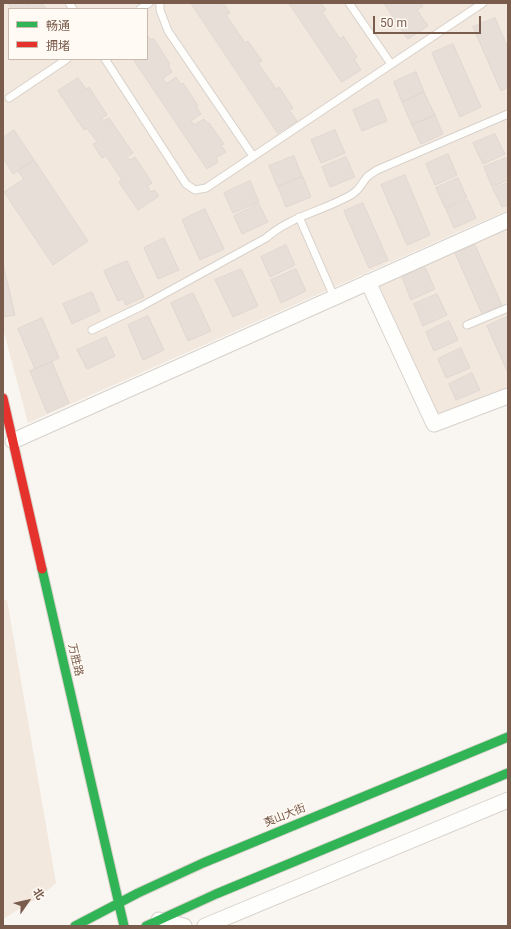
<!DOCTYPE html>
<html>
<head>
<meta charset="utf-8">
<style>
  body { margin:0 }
  #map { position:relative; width:511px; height:929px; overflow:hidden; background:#f9f5f0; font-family:Roboto,"Noto Sans SC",sans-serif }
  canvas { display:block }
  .frame { position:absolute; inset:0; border:4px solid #7a5c4d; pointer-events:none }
  .legend { position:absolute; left:8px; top:8px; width:140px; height:52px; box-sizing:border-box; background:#fffaf3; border:1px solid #cabbb1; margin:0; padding:5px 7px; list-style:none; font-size:12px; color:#7a5c4d }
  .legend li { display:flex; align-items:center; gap:8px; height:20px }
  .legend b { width:20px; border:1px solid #cabbb1 }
  .north { position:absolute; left:8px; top:881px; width:40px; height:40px; -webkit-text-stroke:3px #fffaf3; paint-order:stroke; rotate:56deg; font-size:11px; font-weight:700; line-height:16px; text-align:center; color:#7a5c4d }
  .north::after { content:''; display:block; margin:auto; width:14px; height:18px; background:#7a5c4d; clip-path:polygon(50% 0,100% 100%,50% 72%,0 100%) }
  .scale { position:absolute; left:373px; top:16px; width:108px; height:18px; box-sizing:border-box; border:2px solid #7a5c4d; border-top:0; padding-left:5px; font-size:12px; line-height:14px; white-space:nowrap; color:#7a5c4d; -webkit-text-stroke:3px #fffaf3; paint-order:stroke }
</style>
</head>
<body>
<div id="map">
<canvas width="511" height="929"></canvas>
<div class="frame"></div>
<ul class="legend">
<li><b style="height:5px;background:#30b455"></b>畅通</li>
<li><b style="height:5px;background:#e5322d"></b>拥堵</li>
</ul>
<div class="north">北</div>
<div class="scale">50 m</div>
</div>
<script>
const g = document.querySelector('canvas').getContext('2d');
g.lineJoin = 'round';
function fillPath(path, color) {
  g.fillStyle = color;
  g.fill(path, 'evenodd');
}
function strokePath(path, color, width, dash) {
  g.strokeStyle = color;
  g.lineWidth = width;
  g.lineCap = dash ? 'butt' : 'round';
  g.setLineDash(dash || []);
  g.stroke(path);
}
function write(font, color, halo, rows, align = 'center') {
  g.font = font + ' Roboto,"Noto Sans SC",sans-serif';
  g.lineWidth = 3;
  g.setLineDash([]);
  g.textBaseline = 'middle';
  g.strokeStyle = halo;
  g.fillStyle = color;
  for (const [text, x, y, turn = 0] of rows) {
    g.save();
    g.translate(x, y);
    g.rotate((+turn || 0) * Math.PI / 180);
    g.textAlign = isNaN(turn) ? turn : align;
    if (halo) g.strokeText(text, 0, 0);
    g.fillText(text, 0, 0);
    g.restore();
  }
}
fillPath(new Path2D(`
  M3,3H508V210L28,423L3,328ZM9,9H147V59H9Z
  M508,228V387L438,415L378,287Z
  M3,600H7L56,883L41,896L3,919Z`), '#f2e8de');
const building = new Path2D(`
  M8,3H25L27,5L30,3H39L40,4L42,3L46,9H12Z
  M191,3H223L230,13L226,15L245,43L248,41L262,61L258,63L276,89L279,87L293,108L289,110L297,121L278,133Z
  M289,3H321L326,10L322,12L340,39L343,36L357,57L354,59L361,70L342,82Z
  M384,3H421L423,6L417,10L428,26L408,39Z
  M495,18L508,48V87L501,91L473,27Z
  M147,35L151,40L153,38L170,64L168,65L172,72L163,78L166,84L176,77L181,85L183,83L198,106L196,107L201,114L191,121L194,125L204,119L208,124L209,123L224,144L221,145L226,152L216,158L218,162L207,169L133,59H147Z
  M453,44L481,107L460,117L432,53Z
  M416,72L424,92L402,102L394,82Z
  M78,78L86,89L89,87L107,115L102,118L103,121L109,118L133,153L127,157L130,160L135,157L152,183L147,186L151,192L154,190L159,196L138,210L119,182L122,180L106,156L102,158L93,144L97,142L87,128L84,130L58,91Z
  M424,92L435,115L412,125L402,102Z
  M378,99L387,121L362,131L353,110Z
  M435,115L443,134L421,144L412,125Z
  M14,130L34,160L13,174L3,158V138Z
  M335,130L345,153L321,163L311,140Z
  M495,134L505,154L483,164L473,143Z
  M448,154L457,175L435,185L426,164Z
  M294,156L302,176L277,186L269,166Z
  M346,157L355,177L330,187L322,167Z
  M506,158L508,162V180L492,187L484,167Z
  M34,160L88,241L53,265L4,192L24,179L18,171Z
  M405,175L430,235L407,245L381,185Z
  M303,177L311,197L286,207L278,187Z
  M458,178L467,198L445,208L436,188Z
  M250,181L259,202L233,213L224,193Z
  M508,183V205L502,207L493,189Z
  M468,200L476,218L454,228L446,209Z
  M363,203L388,260L369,268L344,211Z
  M259,204L268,222L242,234L234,216Z
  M205,209L224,249L200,260L182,220Z
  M164,238L179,270L158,279L144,248Z
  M286,245L295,265L270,277L261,257Z
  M475,245L502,305L482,314L455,253Z
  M127,261L144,297L126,305L123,299L118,301L104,271Z
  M3,264L15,315L3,317Z
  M425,267L435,289L411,300L402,277Z
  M241,269L258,306L233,317L215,280Z
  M296,269L306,291L281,303L271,280Z
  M92,292L100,311L72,324L63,304Z
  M193,293L211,331L188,341L171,303Z
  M437,294L447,315L423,326L414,304Z
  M148,316L164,350L143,360L128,325Z
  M507,317L508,319V373L487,326Z
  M42,318L59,358L35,369L18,329Z
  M449,321L458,340L434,351L426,332Z
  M106,337L115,356L87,369L77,350Z
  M461,348L470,368L446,378L438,359Z
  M52,362L69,403L47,413L30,371Z
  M472,373L480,390L456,400L449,384Z`);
fillPath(building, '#e6ded7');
strokePath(building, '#e2d8d2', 1);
const lane = new Path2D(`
  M69,3L73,9
  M160,3V10L168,31L253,156
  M349,3L391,64
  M140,9L149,3
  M105,59L186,184L195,190L206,188L483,3
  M9,98L67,59
  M299,217L334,297
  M467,325L508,308
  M92,330L142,306L266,238C291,216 323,211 351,195C360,190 361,184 367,177C370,174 374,172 377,170L508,114`);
const street = new Path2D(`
  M368,282L434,424L508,396
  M13,441L508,220
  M159,920L184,926
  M205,926L508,800`);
const fast = new Path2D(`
  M42,569L124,926
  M75,926L138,893L203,863L508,737
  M146,926L216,894L508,773`);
const jam = new Path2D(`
  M3,398L42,569`);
strokePath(lane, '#d7d1cb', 9);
strokePath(street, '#d7d1cb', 17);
strokePath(fast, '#d9d2cb', 11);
strokePath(jam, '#d9d2cb', 11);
strokePath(lane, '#fefefd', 7);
strokePath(street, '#fefefd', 15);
strokePath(fast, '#30b455', 9);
strokePath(jam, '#e5322d', 9);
write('11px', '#7a5c4d', '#fffaf3', [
  ["万胜路",75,660,77],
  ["夷山大街",285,816,-22]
]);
</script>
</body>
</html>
